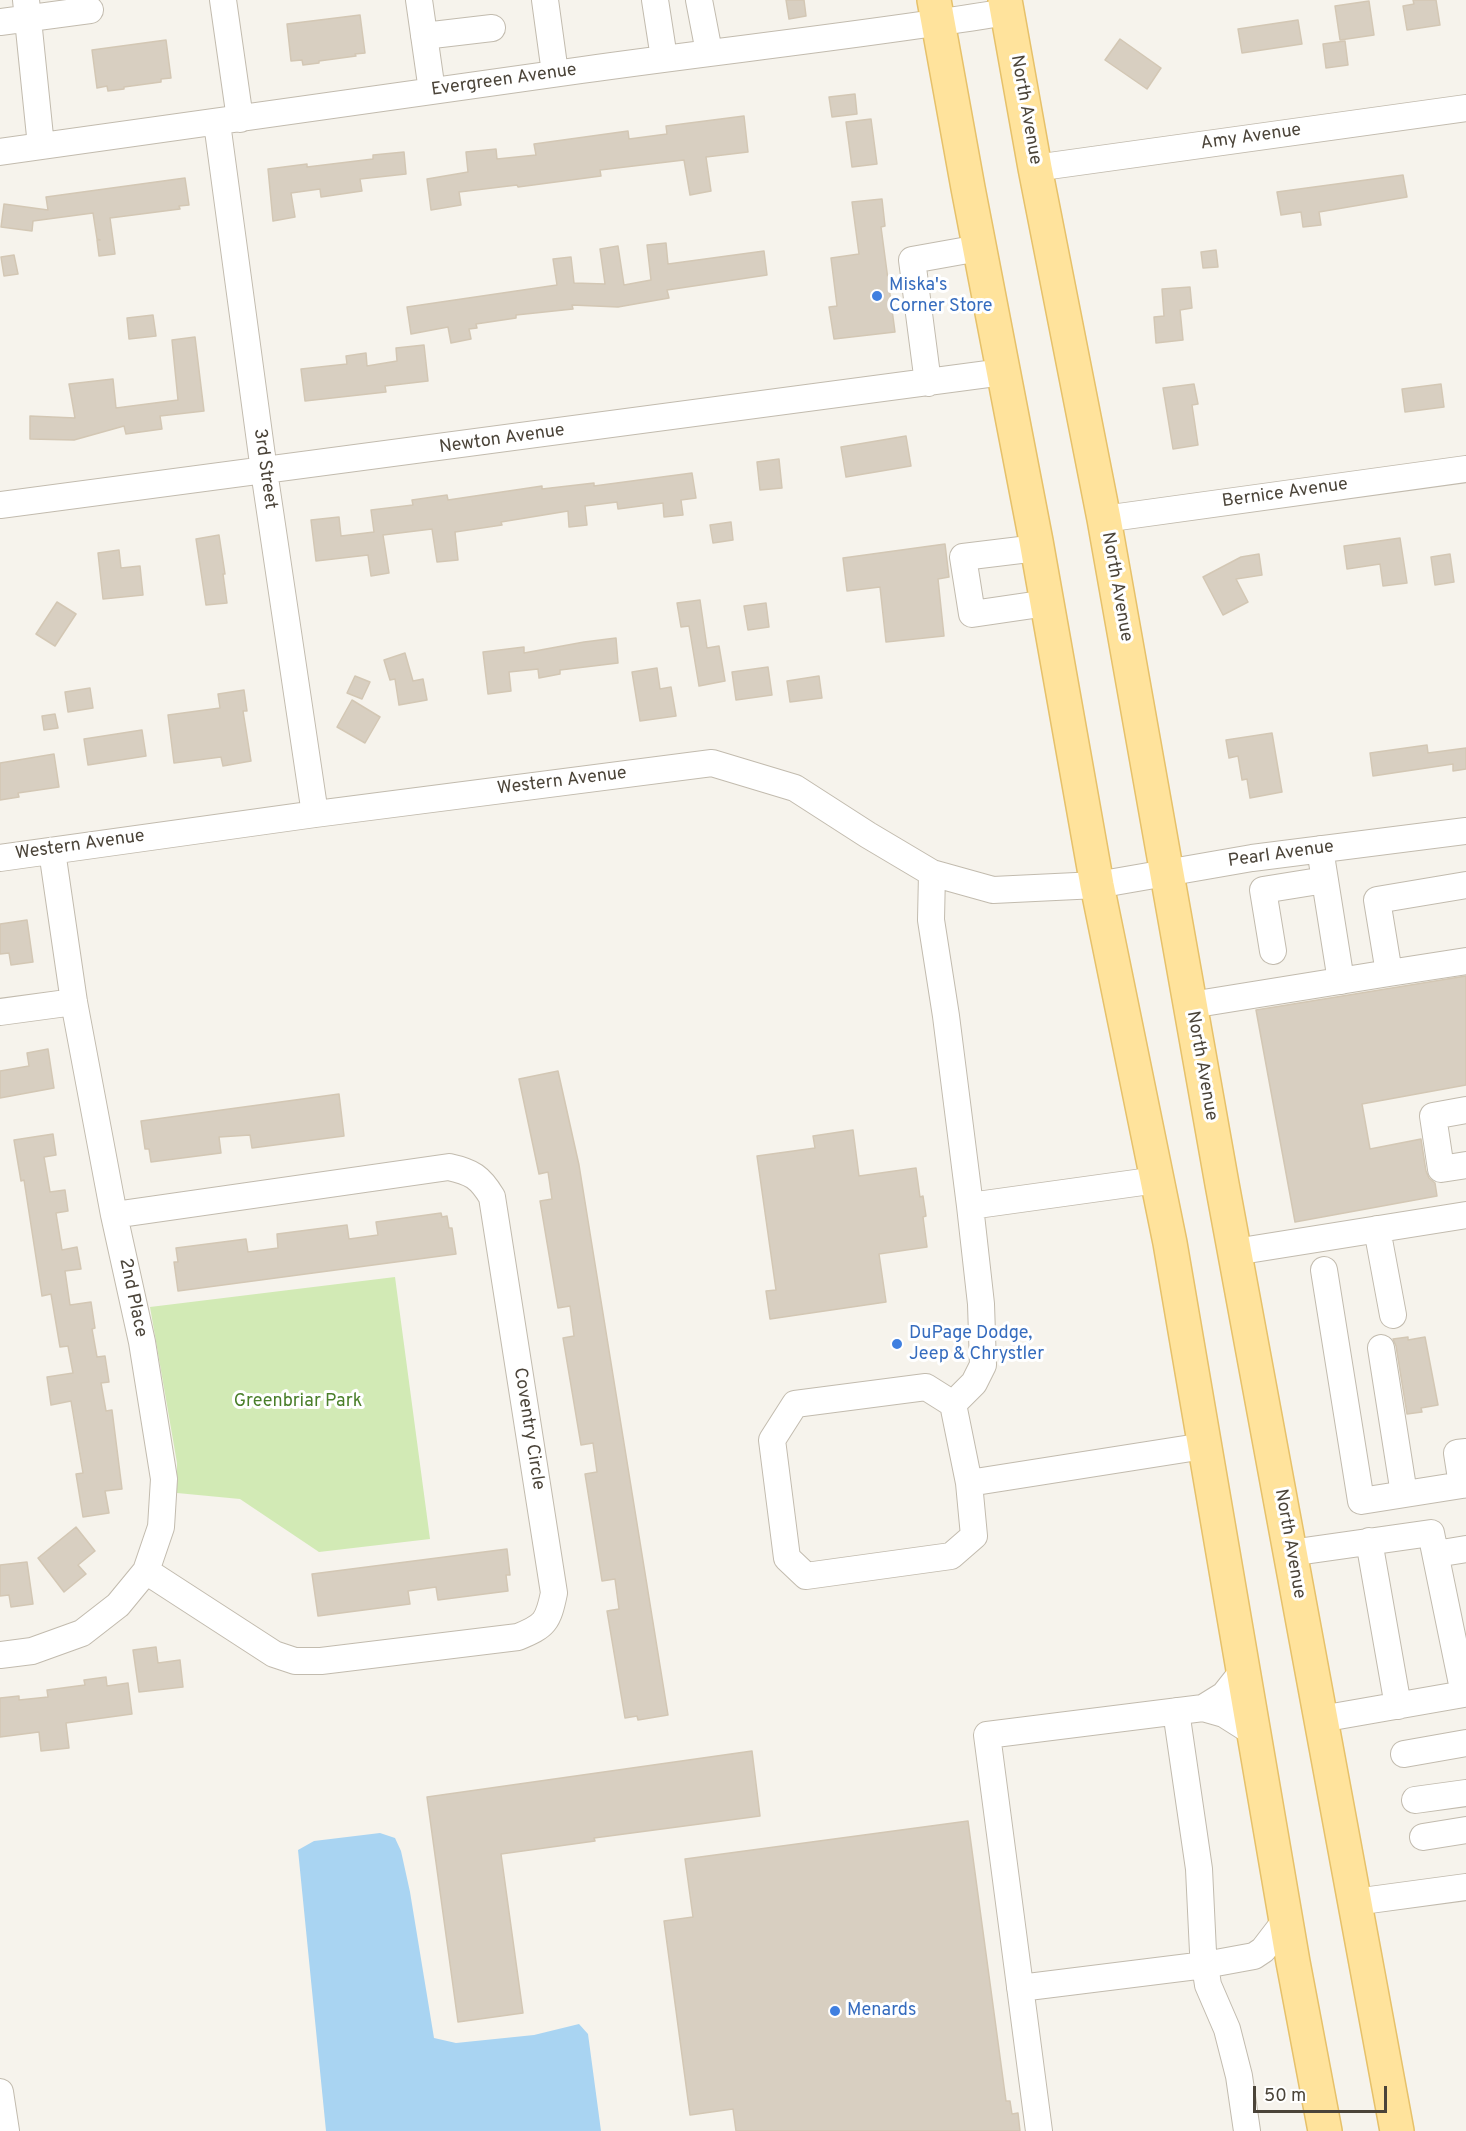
<!DOCTYPE html>
<html>
<head>
<meta charset="utf-8">
<style>
  body { margin:0 }
  #map { position:relative; width:1466px; height:2131px; overflow:hidden; background:#f6f3ec; font-family:Overpass,sans-serif }
  canvas { display:block }
  .scale { position:absolute; left:1253px; top:2086px; width:134px; height:27px; box-sizing:border-box; border:3px solid #4b4439; border-top:0; padding-left:8px; font-size:18px; line-height:21px; white-space:nowrap; color:#4b4439; -webkit-text-stroke:4px #fff; paint-order:stroke }
</style>
</head>
<body>
<div id="map">
<canvas width="1466" height="2131"></canvas>
<div class="scale">50 m</div>
</div>
<script>
const g = document.querySelector('canvas').getContext('2d');
g.lineJoin = 'round';
function fillPath(path, color) {
  g.fillStyle = color;
  g.fill(path, 'evenodd');
}
function strokePath(path, color, width, dash) {
  g.strokeStyle = color;
  g.lineWidth = width;
  g.lineCap = dash ? 'butt' : 'round';
  g.setLineDash(dash || []);
  g.stroke(path);
}
function write(font, color, halo, rows, align = 'center') {
  g.font = font + ' Overpass,sans-serif';
  g.lineWidth = 6;
  g.setLineDash([]);
  g.textBaseline = 'middle';
  g.strokeStyle = halo;
  g.fillStyle = color;
  for (const [text, x, y, turn = 0] of rows) {
    g.save();
    g.translate(x, y);
    g.rotate((+turn || 0) * Math.PI / 180);
    g.textAlign = isNaN(turn) ? turn : align;
    if (halo) g.strokeText(text, 0, 0);
    g.fillText(text, 0, 0);
    g.restore();
  }
}
fillPath(new Path2D(`
  M395,1277L430,1539L319,1552L240,1499L177,1493V1463L150,1307Z`), '#d2eab5');
fillPath(new Path2D(`
  M380,1833L395,1838L401,1851L410,1892L434,2038L456,2043L534,2035L579,2024L588,2034L601,2131H326L298,1850L314,1841Z`), '#a9d4f2');
const building = new Path2D(`
  M786,0H804L806,16L789,19Z
  M1413,0H1436L1440,25L1407,30L1403,6L1414,4Z
  M1369,1L1374,35L1340,40L1335,6Z
  M360,15L365,53L355,54L356,56L319,61V63L303,65L302,60L291,61L287,24Z
  M1298,20L1302,44L1242,53L1238,29Z
  M1120,39L1161,68L1147,89L1105,60Z
  M166,40L171,78L161,79V82L124,87V89L108,91L107,86L97,88L92,50Z
  M1345,41L1348,65L1326,68L1323,44Z
  M855,94L857,114L832,117L829,97Z
  M744,116L748,152L706,157L711,191L690,195L684,160L600,170L601,176L518,187L517,185L459,192L461,205L431,210L427,179L468,172L466,152L496,149L497,159L536,155L534,144L628,131L629,139L667,134L666,126Z
  M871,119L877,164L852,167L846,122Z
  M404,152L406,174L360,179L362,191L321,197L320,189L291,193L295,217L273,221L268,169L307,164V167L373,159V155Z
  M1403,175L1407,197L1319,212L1321,225L1303,227L1301,212L1281,215L1277,192Z
  M185,178L189,205L179,206L180,209L110,218L115,254L99,256L97,240H100L97,239L93,213L33,221L32,231L1,227L4,204L48,210L46,197Z
  M882,199L885,226L881,227L895,332L834,339L829,307L837,306L831,258L859,254L852,202Z
  M666,243L668,264L764,251L767,275L667,290L669,298L618,307L572,305L573,309L516,315V318L476,324L477,328L469,329L471,339L451,343L448,327L411,334L407,307L557,285L553,259L571,257L574,283L605,284L600,249L618,246L624,285L651,280L647,245Z
  M1216,250L1218,267L1203,268L1201,252Z
  M14,255L18,274L4,276L1,257Z
  M1190,287L1192,308L1180,310L1183,340L1156,343L1154,317L1164,316L1162,289Z
  M153,315L156,336L129,339L127,318Z
  M195,337L204,411L160,416L162,429L126,434L124,426L74,440L30,439V416L75,418L69,384L113,379L116,408L178,400L172,340Z
  M424,345L428,381L385,386L386,392L305,401L301,369L347,364L346,356L366,353L367,366L397,361L396,348Z
  M1194,384L1198,404L1192,405L1198,445L1173,449L1163,388Z
  M1441,384L1444,407L1405,412L1402,389Z
  M906,436L911,466L846,477L841,447Z
  M779,459L782,488L760,490L757,462Z
  M692,473L696,498L681,500L683,515L664,517L663,503L618,509L617,502L585,506L587,525L569,527L568,511L501,522L502,525L455,532L458,560L437,562L432,529L383,535L389,573L371,576L368,555L316,561L311,520L339,517L341,536L374,532L371,510L413,505L412,500L447,495L448,500L542,486V489L594,483V486Z
  M731,522L733,540L713,543L710,525Z
  M219,535L225,574H223L227,603L206,605L196,539Z
  M1400,538L1407,583L1383,586L1380,564L1347,569L1344,546Z
  M945,544L949,577L938,579L944,636L886,642L880,587L847,591L843,558Z
  M119,550L121,568L140,566L143,595L103,599L98,553Z
  M1259,554L1262,575L1236,579L1248,602L1223,615L1203,577L1241,557Z
  M1450,554L1454,582L1435,585L1431,557Z
  M700,600L707,648L719,646L725,681L699,686L689,626L681,627L677,603Z
  M57,602L76,614L55,646L36,634Z
  M766,603L769,627L748,630L744,606Z
  M616,638L618,663L560,670V674L539,678L538,669L509,672L511,691L488,694L483,652L524,647V653L584,642Z
  M405,653L413,681L423,679L427,700L399,705L395,679L390,680L384,660Z
  M768,667L772,695L736,700L732,672Z
  M657,668L660,689L671,687L676,716L640,721L632,672Z
  M355,676L370,682L362,699L347,693Z
  M819,676L822,698L790,702L787,681Z
  M90,688L93,708L68,712L65,692Z
  M244,690L247,711H243L251,761L223,766L221,757L174,763L168,715L220,708L218,694Z
  M352,700L380,717L365,743L337,727Z
  M55,714L58,728L44,730L42,716Z
  M142,730L146,756L88,765L84,739Z
  M1272,733L1282,792L1250,798L1247,779L1242,780L1238,756L1229,758L1226,740Z
  M1427,745L1428,753L1466,748V769L1453,771V764L1373,776L1370,753Z
  M54,754L59,787L18,793L19,797L0,800V763Z
  M27,920L33,962L11,965L9,953L0,954V924Z
  M1466,976V1085L1362,1104L1370,1149L1421,1139L1426,1171L1429,1178L1435,1183L1437,1196L1295,1222L1256,1010Z
  M48,1049L54,1088L0,1098V1071L29,1066L27,1053Z
  M558,1071L579,1165L668,1715L638,1720L637,1716L625,1718L607,1611L619,1609L615,1579L602,1581L585,1474L597,1472L593,1443L581,1445L563,1338L574,1336L570,1306L558,1308L540,1201L552,1199L548,1172L539,1174L519,1079Z
  M339,1094L344,1136L252,1148L250,1135L219,1137L221,1153L151,1162L149,1149H145L141,1121Z
  M853,1130L859,1176L916,1168L920,1197L923,1196L926,1216L923,1217L927,1247L879,1254L886,1302L770,1319L766,1291L776,1290L757,1156L815,1148L813,1136Z
  M53,1134L56,1155L44,1157L50,1192L65,1190L68,1211L56,1213L62,1250L77,1247L81,1269L65,1271L70,1305L91,1302L95,1328L92,1329L97,1357L105,1356L109,1382L101,1383L106,1411L112,1410L122,1489L105,1491L109,1513L83,1517L76,1474L83,1473L71,1401L51,1405L47,1377L73,1373L68,1346L60,1347L51,1294L42,1296L24,1180L21,1181L14,1140Z
  M441,1213L442,1217L447,1216L449,1228H452L456,1254L178,1291L174,1262H178L176,1248L246,1239L248,1252L278,1248L277,1234L347,1225L349,1239L378,1235L376,1222Z
  M1408,1337V1340L1425,1337L1438,1405L1421,1408L1422,1412L1407,1414L1396,1346L1393,1339Z
  M76,1527L95,1551L78,1565L86,1574L64,1592L38,1558Z
  M507,1549L510,1575H506L508,1591L438,1600L436,1587L408,1591L410,1604L318,1616L312,1574Z
  M27,1562L33,1604L11,1607L9,1595L0,1596V1565Z
  M156,1647L158,1663L180,1660L183,1687L139,1692L133,1650Z
  M106,1677L107,1686L128,1683L132,1714L66,1723L69,1748L41,1751L39,1732L0,1737V1698L19,1696V1700L48,1697L47,1690L85,1685L84,1680Z
  M752,1751L760,1816L594,1838L595,1841L501,1854L523,2013L458,2022L427,1797Z
  M968,1821L1006,2101H1010L1012,2114L1018,2113L1020,2131H736L733,2109L690,2115L664,1921L693,1917L685,1859Z`);
fillPath(building, '#d8cfc1');
strokePath(building, '#d3c7b4', 1.5);
const minor = new Path2D(`
  M26,0L41,146
  M223,0L240,119
  M419,0L432,91
  M545,0L555,73
  M655,0L664,58
  M699,0L709,52
  M0,22L90,10
  M424,36L492,28
  M217,123L264,471L315,814
  M0,152C194,126 388,96 582,70C724,50 866,35 1007,12
  M1035,168L1466,108
  M928,383L912,260L979,248
  M0,505L1003,372
  M1104,519L1466,469
  M1037,548L963,557L972,614L1047,603
  M1320,849L1341,981
  M0,858L315,814L712,763L795,788L868,835L932,873L993,890L1097,885L1252,858L1466,831
  M932,873L931,920L946,1016L970,1206L1157,1180
  M1466,885L1377,900L1389,973L1466,961
  M1273,951L1263,890L1325,880
  M1191,1005L1389,973
  M0,1012L74,1002
  M1466,1110L1433,1116L1441,1169L1466,1165
  M114,1215L449,1167C472,1172 480,1177 492,1197L554,1593C548,1622 545,1626 518,1637L321,1661H295L274,1654L146,1571
  M1377,1229L1393,1315
  M1235,1252L1466,1215
  M1324,1270L1361,1501L1462,1485L1457,1453L1466,1452
  M1381,1348L1404,1494
  M953,1404L974,1383L983,1365L981,1304L970,1206
  M969,1483L953,1404L926,1387L795,1404L772,1440L787,1558L806,1576L951,1556L974,1536L969,1483L1204,1446
  M1369,1541L1398,1706
  M1290,1553L1431,1533L1464,1694L1321,1719
  M1436,1554L1466,1549
  M0,1655L32,1651L82,1633L118,1605L146,1571L161,1527L164,1479L142,1342L114,1215L74,1002L52,851
  M1203,1708L1224,1695L1243,1671
  M1176,1711L1199,1869L1203,1952L1208,1985L1227,2029L1239,2076L1247,2131
  M1404,1754L1466,1743
  M1415,1800L1466,1793
  M1423,1837L1466,1830
  M1355,1902L1466,1887
  M1020,1988L1205,1965L1254,1956L1263,1950L1286,1920
  M0,2092L6,2131
  M1039,2131L987,1735L1203,1708L1224,1714L1254,1733`);
const major = new Path2D(`
  M934,0L968,188L1036,541L1097,885L1170,1243L1293,1962L1325,2131
  M1005,0L1035,168L1104,519L1222,1184L1397,2131`);
strokePath(minor, '#c2bbae', 28);
strokePath(major, '#e6c16a', 36);
strokePath(minor, '#fff', 26);
strokePath(major, '#ffe39c', 33);
for (const [x, y, r, color] of [
  [877,296,6,"#3f7fe0"],
  [897,1344,6,"#3f7fe0"],
  [835,2011,6,"#3f7fe0"]
]) {
  const dot = new Path2D();
  dot.arc(x, y, r, 0, 2 * Math.PI);
  g.fillStyle = color;
  g.fill(dot);
  strokePath(dot, '#fff', 2);
}
write('18px', '#4b4439', '#fff', [
  ["Evergreen Avenue",504,81,-8],
  ["North Avenue",1025,110,80],
  ["Amy Avenue",1251,138,-8],
  ["Newton Avenue",502,440,-8],
  ["3rd Street",264,469,82],
  ["Bernice Avenue",1285,494,-8],
  ["North Avenue",1116,587,80],
  ["Western Avenue",562,782,-7],
  ["Western Avenue",80,846,-8],
  ["Pearl Avenue",1281,855,-8],
  ["North Avenue",1201,1066,80],
  ["2nd Place",132,1298,78],
  ["Coventry Circle",528,1429,81],
  ["North Avenue",1289,1544,80]
]);
write('18px', '#366cbe', '#fff', [
  ["Miska's",889,286],
  ["Corner Store",889,307],
  ["DuPage Dodge,",909,1334],
  ["Jeep & Chrystler",909,1355],
  ["Menards",847,2011]
], 'left');
write('18px', '#4a7f2a', '#fff', [
  ["Greenbriar Park",298,1402]
]);
</script>
</body>
</html>
